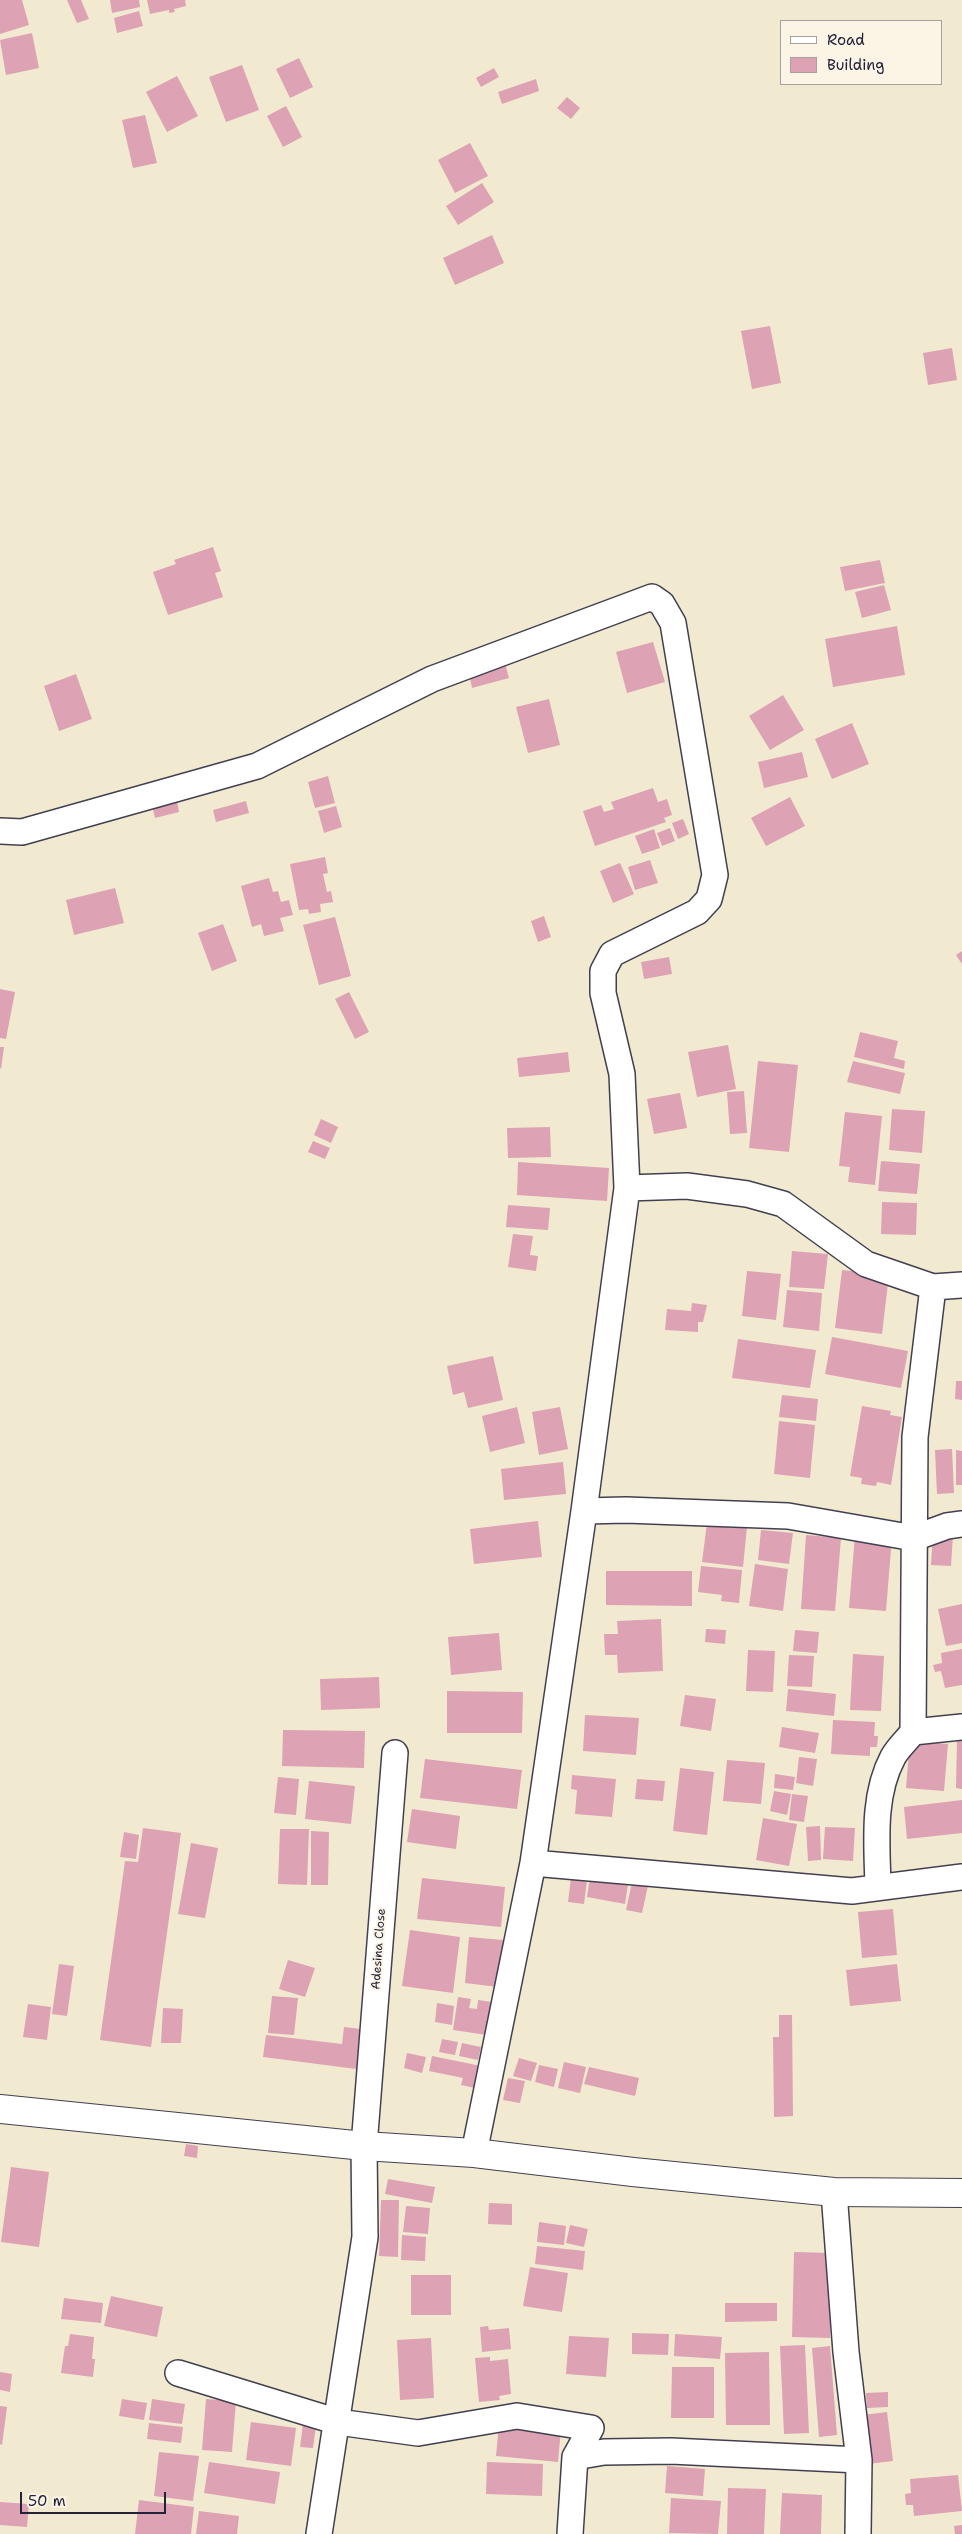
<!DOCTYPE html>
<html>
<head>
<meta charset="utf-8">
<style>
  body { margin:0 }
  #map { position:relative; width:962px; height:2534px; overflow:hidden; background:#f2ead0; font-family:"Shantell Sans",sans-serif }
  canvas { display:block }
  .legend { position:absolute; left:780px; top:20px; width:162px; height:65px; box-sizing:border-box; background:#fcf5e5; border:1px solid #a5a1a1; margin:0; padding:6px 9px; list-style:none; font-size:15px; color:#22223b }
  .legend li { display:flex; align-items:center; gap:10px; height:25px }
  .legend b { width:25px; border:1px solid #a5a1a1 }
  .scale { position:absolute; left:20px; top:2492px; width:146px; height:22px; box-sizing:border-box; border:2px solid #22223b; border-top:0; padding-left:6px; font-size:15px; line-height:18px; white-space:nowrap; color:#22223b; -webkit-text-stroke:4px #fcf5e5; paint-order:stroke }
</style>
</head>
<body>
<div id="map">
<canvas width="962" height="2534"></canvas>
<ul class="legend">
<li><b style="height:6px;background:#fff"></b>Road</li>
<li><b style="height:14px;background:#dda2b4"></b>Building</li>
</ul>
<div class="scale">50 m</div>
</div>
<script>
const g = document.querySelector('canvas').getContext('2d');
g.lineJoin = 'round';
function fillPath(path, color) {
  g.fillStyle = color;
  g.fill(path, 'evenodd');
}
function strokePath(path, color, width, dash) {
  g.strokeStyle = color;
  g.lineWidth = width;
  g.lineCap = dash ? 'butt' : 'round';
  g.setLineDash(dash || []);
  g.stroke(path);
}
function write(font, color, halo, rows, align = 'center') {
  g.font = font + ' "Shantell Sans",sans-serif';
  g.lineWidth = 4;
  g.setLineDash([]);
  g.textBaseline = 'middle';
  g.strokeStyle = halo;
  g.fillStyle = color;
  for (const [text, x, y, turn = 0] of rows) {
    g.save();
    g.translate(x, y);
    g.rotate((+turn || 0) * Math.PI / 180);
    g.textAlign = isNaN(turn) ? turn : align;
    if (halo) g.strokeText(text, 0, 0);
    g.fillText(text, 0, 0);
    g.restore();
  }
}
fillPath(new Path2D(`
  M0,0H22L29,25L0,34Z
  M67,0H81L89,19L77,23Z
  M110,0H139L140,7L112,13Z
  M147,0H185L186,6L174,9L175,12L169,13V10L150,14Z
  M139,11L143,26L117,33L114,18Z
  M32,33L39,68L6,75L0,40Z
  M299,58L313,87L290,98L276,69Z
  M242,65L259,110L226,122L209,77Z
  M494,68L499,77L481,87L476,78Z
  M177,76L198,116L167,132L146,92Z
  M536,79L539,91L502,104L498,92Z
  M567,97L580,108L571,119L557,108Z
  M286,106L302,137L283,147L267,116Z
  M145,115L157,163L133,168L122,120Z
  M470,143L488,176L455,193L438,160Z
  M482,183L494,202L458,225L446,206Z
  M492,235L504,263L455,285L443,258Z
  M770,326L781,383L752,389L741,331Z
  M952,348L957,380L928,385L923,353Z
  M213,547L221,571L215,573L223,597L168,615L153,572L176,564L174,560Z
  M880,560L885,583L845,591L840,567Z
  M884,585L891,610L862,618L855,592Z
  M897,626L905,675L833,687L825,639Z
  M653,642L665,682L627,693L616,652Z
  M504,660L509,678L472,688L468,669Z
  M76,674L92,719L59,731L44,686Z
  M783,695L804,730L770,750L749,716Z
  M549,699L560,745L528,753L516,707Z
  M852,723L869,764L832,779L815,739Z
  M802,752L808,777L764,788L758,762Z
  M328,776L335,803L315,808L308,782Z
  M653,788L658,802L667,799L672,815L664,818L666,822L595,846L583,811L601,805L604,812L614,809L611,802Z
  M176,795L179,812L155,818L151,801Z
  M790,797L805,826L766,846L751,818Z
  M246,801L249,813L216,822L213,810Z
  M336,806L342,827L324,833L318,811Z
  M683,819L689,834L678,839L672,823Z
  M670,828L675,841L662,846L657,833Z
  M654,829L660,848L642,854L635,836Z
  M325,857L328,873L323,874L327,892L331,891L333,902L320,904L321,912L309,914L308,909L299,910L290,864Z
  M650,860L658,883L635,890L628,867Z
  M620,863L634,894L613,903L600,871Z
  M269,878L273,892L278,891L281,902L289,900L293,915L280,918L284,931L264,936L261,924L252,927L241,886Z
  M115,888L124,923L74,935L66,900Z
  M544,916L551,937L538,942L531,921Z
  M335,917L351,976L319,985L303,925Z
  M223,924L237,961L212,971L198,933Z
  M962,951V964L956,955Z
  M669,957L672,974L644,979L641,962Z
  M0,989L15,992L6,1039L0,1038Z
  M349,992L369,1032L355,1039L335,999Z
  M860,1032L898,1041L894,1058L905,1061L904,1069L854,1057Z
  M728,1045L736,1089L697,1097L688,1052Z
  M0,1047H4L1,1069L0,1068Z
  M568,1052L570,1072L519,1077L517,1058Z
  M758,1061L798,1065L789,1152L749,1148Z
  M853,1061L905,1073L900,1094L847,1082Z
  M744,1091L747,1133L730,1134L727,1092Z
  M680,1093L687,1128L654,1134L647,1099Z
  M892,1109L925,1111L922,1153L889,1150Z
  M845,1112L882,1116L875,1185L848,1182L850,1167L839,1166Z
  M321,1119L338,1127L331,1143L314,1135Z
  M550,1127L551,1157L508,1158L507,1128Z
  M313,1141L330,1148L325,1159L308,1152Z
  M881,1161L920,1164L917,1194L878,1191Z
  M518,1162L609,1168L607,1201L517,1195Z
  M882,1202L917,1203L916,1235L881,1234Z
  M508,1205L550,1208L548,1230L506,1227Z
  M513,1234L533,1236L530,1255L538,1256L536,1271L508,1267Z
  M792,1251L828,1254L824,1289L789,1287Z
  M842,1270L889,1275L882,1334L835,1328Z
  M747,1271L781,1274L776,1320L742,1316Z
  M787,1290L822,1293L819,1331L783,1327Z
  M692,1303L707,1305L703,1322H698V1332L665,1330L667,1309L691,1311Z
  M832,1337L908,1351L901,1388L825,1374Z
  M738,1339L816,1350L810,1388L732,1378Z
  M493,1356L503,1400L468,1408L464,1392L453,1395L447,1366Z
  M956,1381H962V1400L955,1399Z
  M782,1395L818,1399L816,1421L779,1417Z
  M862,1406L891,1411L890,1415L902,1417L891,1485L877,1482L876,1486L861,1484L862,1478L850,1476Z
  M517,1407L525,1443L490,1452L482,1416Z
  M560,1407L568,1449L539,1455L532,1412Z
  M779,1421L815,1425L810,1478L774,1474Z
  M952,1449L954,1493L937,1494L935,1450Z
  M956,1450L962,1451V1485H956Z
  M563,1462L566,1494L504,1500L501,1469Z
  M538,1521L542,1557L474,1564L470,1529Z
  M707,1523L747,1527L743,1567L702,1562Z
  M761,1530L793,1533L789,1564L758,1560Z
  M933,1533L953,1535L951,1566L931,1565Z
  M806,1535L841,1538L835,1611L801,1609Z
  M855,1535L892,1537L886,1611L849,1608Z
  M755,1564L788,1569L783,1611L749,1606Z
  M701,1566L742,1570L739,1603L721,1601L722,1595L698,1592Z
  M606,1571H692V1606L606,1605Z
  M962,1604V1643L946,1646L938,1609Z
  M661,1619L663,1671L618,1673L617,1655H605L604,1634H618L617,1621Z
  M706,1629L726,1630L725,1644L705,1642Z
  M795,1630L819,1632L817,1653L793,1651Z
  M499,1633L502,1670L451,1675L448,1637Z
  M962,1649V1685L945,1688L941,1671L935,1672L933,1665L942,1663L941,1653Z
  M748,1650L775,1651L773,1692L746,1691Z
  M853,1654L884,1656L881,1711L850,1710Z
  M789,1655L814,1656L812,1687L787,1686Z
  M379,1677L380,1708L321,1710L320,1679Z
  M788,1689L836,1694L834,1716L786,1711Z
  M447,1691L523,1692L522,1733H447Z
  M685,1695L716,1699L711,1731L680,1726Z
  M585,1715L639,1718L636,1755L583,1751Z
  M833,1720L875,1722L874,1736H878L877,1747H870V1756L831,1754Z
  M782,1727L819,1733L815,1753L779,1747Z
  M283,1730L365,1731L364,1768L282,1766Z
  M957,1738H962V1789L956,1788Z
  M910,1741L948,1744L944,1791L906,1788Z
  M799,1757L817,1759L813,1786L796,1783Z
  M425,1759L522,1770L517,1809L420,1798Z
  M727,1760L765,1763L761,1804L723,1801Z
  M680,1768L714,1772L707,1835L673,1831Z
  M775,1774L795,1777L793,1790L774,1788Z
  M572,1775L616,1779L612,1817L575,1814L577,1790L571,1789Z
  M278,1777L299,1779L296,1815L274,1813Z
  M637,1779L665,1781L663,1801L635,1799Z
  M309,1781L355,1786L351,1824L305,1819Z
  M774,1791L791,1794L787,1815L770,1811Z
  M792,1794L808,1796L804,1822L789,1820Z
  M962,1800V1833L907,1839L904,1807Z
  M412,1809L460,1816L456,1849L407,1842Z
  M763,1818L797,1824L789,1866L756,1860Z
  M820,1826L821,1860L808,1861L806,1827Z
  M825,1827L855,1828L853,1861L823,1859Z
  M143,1828L181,1833L151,2047L100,2040L125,1861L138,1862Z
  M280,1829H309L307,1885L278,1884Z
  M311,1831L329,1832L328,1885H311Z
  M124,1832L139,1835L136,1859L120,1857Z
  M191,1843L218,1848L205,1918L178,1914Z
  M572,1870L588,1872L584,1904L568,1902Z
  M591,1871L629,1877L625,1904L587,1897Z
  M422,1878L505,1887L501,1927L417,1919Z
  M633,1878L649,1881L642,1913L626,1910Z
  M893,1909L897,1955L862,1958L858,1912Z
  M410,1930L460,1937L453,1993L402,1986Z
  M469,1937L503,1940L498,1987L465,1983Z
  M288,1960L315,1968L305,1997L279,1989Z
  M59,1964L74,1966L67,2016L52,2014Z
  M897,1964L901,2001L850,2006L846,1970Z
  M272,1996L298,1998L294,2035L268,2033Z
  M458,1997L471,1999L469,2008L477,2009L478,2000L492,2002L487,2035L453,2030Z
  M437,2003L454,2006L452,2025L435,2022Z
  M28,2004L51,2007L47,2040L23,2037Z
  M163,2008L183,2009L181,2043H161Z
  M779,2015H792L793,2116L774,2117L773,2037H779Z
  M344,2027L369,2030L364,2070L263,2057L266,2035L342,2044Z
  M442,2039L458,2042L455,2055L439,2052Z
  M462,2043L481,2047L478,2060L459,2056Z
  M407,2053L426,2057L422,2073L404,2068Z
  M432,2056L486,2067L475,2088L461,2085L463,2078L429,2071Z
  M519,2058L537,2063L531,2081L513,2076Z
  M564,2062L586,2067L580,2093L558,2088Z
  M539,2065L558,2069L554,2087L535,2082Z
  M589,2067L639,2078L635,2096L584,2084Z
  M508,2078L525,2081L520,2103L503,2100Z
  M186,2144L198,2146L197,2158L184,2156Z
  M11,2167L49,2172L39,2247L1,2242Z
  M388,2179L435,2187L432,2203L385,2194Z
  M381,2200H399L398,2257L379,2256Z
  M489,2203L512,2204V2225L488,2224Z
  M406,2206L430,2208L428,2234L403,2232Z
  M539,2222L566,2226L564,2245L537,2242Z
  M570,2225L588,2229L584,2247L566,2243Z
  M402,2235L426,2237L425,2261L401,2260Z
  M537,2246L585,2251L583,2270L535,2264Z
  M794,2252L832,2253L830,2338L792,2337Z
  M530,2267L568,2273L562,2312L523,2306Z
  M411,2275H451V2315H411Z
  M111,2296L163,2307L157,2337L104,2326Z
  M64,2298L103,2303L101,2323L61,2319Z
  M725,2303H777V2321L725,2322Z
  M488,2326L489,2330L509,2328L511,2349L482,2352L480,2327Z
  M632,2333L669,2334L668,2355L632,2354Z
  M70,2334L94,2337L92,2359H95L93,2377L61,2373L65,2346H68Z
  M675,2334L722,2337L720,2359L674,2356Z
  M569,2336L609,2338L606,2377L566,2374Z
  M431,2338L434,2398L400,2400L397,2340Z
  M805,2345L809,2433L784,2434L780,2346Z
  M830,2346L837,2435L819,2437L812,2348Z
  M769,2352L770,2425H726L725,2353Z
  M490,2357V2361L508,2359L511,2394L499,2396L500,2400L479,2402L475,2358Z
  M672,2367H714V2418H671Z
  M0,2372L12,2374L10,2392L0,2390Z
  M888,2392V2407L867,2408L866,2393Z
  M122,2399L147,2403L144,2420L119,2416Z
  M152,2399L185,2404L182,2424L149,2420Z
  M206,2399L236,2401L232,2452L202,2450Z
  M0,2406L7,2407L2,2445L0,2444Z
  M887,2412L893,2461L868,2464L863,2415Z
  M304,2416L317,2418L313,2448L300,2447Z
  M251,2422L296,2428L291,2466L246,2460Z
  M149,2423L183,2427L181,2443L147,2439Z
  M499,2424L561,2429L558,2462L496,2456Z
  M159,2452L199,2456L193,2501L154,2496Z
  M209,2462L280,2472L275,2504L204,2493Z
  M487,2462L543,2464L542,2496L486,2494Z
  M667,2466L705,2469L703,2496L665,2493Z
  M958,2475L962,2511L914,2516L913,2505H906L905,2494L911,2493L910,2479Z
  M728,2488L766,2489L764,2534H727Z
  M782,2493L822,2495L821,2534H780Z
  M671,2498L721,2501L718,2534L669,2533Z
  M139,2500L194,2507L191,2534H135Z
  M0,2502L29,2504L27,2527L0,2525Z
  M199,2511L239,2516L237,2534H196Z
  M962,2525V2534H955L954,2526Z`), '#dda2b4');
const minor = new Path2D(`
  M0,831L22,832L257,766L432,679L652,597L662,604L673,623L715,875L709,899L697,912L612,954L603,971V993L622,1074L627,1188L584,1511L533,1863L474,2153
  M627,1188L687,1186L747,1194L783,1204L866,1264L933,1287L962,1285
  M584,1511L626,1510L788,1516L914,1538L947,1526L962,1524
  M913,1732L915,1437L933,1287
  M533,1863L852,1891L962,1877
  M878,1887C877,1844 872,1796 893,1757C898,1748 907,1740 913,1732L962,1727
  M834,2192L846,2352L859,2460L858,2534
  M178,2373L338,2422L418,2433L517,2416L591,2428L575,2457L604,2452L671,2451L859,2460
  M319,2534L365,2237L364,2146L395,1753
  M570,2534L575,2457`);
const major = new Path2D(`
  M0,2109L364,2146L474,2153L633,2172L834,2192L962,2193`);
strokePath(minor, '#414051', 28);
strokePath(major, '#414051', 30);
strokePath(minor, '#fff', 25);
strokePath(major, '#fff', 28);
write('12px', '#22223b', '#fcf5e5', [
  ["Adesina Close",379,1949,-86]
]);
</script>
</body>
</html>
